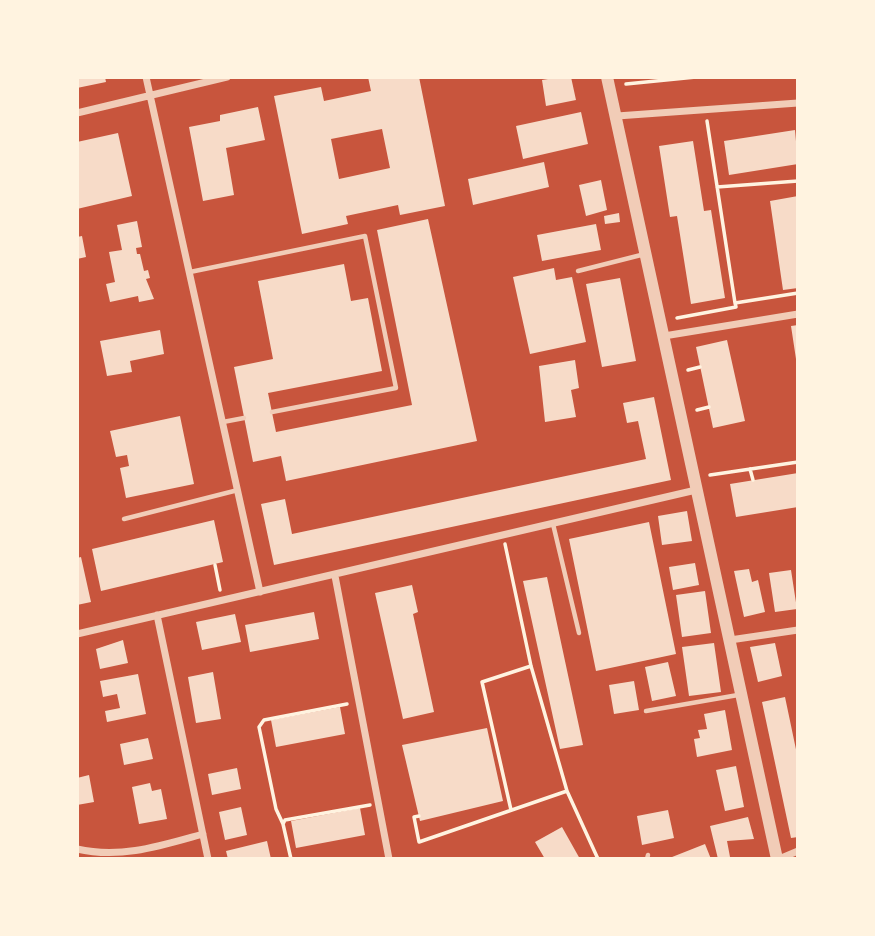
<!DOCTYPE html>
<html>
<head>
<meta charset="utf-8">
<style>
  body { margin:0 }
  #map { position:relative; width:875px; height:936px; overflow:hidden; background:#c8553d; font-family:"Open Sans",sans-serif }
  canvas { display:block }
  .frame { position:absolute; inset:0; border:79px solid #fff3e0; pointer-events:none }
</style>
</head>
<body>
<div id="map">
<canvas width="875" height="936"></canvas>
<div class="frame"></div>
</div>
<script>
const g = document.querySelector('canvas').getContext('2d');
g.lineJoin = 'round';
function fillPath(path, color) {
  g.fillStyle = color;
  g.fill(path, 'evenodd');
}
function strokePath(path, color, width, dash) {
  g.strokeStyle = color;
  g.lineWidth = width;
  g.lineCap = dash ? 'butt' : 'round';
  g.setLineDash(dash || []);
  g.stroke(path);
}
fillPath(new Path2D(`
  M77,77H105L106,82L77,88Z
  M368,77H419L445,206L400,215L398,205L346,216L348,224L302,234L274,96L321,87L324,101L371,91ZM382,129L390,168L339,179L331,139Z
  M560,77H571L576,100L546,106L542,80Z
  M258,107L265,140L226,148L234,195L203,201L189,127L220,121V115Z
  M581,112L588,144L523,159L516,126Z
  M795,130L798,164L729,175L724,141Z
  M118,133L132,196L77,209V142Z
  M693,141L704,211L711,210L725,298L691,304L677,216L670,217L659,146Z
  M544,162L549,187L473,205L468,179Z
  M601,180L607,210L586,216L579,185Z
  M798,196V288L783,290L770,201Z
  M619,213L620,222L605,224L604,216Z
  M428,219L477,441L286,481L281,456L253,462L234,367L273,359L258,281L344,264L351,301L368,298L382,371L268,393L276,432L412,405L377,230Z
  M137,221L142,247L136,248L137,254H140L144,271L148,270L150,278L146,279L154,299L139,302L138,296L110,302L106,284L115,282L109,252L122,250L117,225Z
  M596,224L601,250L542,261L537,235Z
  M82,236L86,257L77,259V237Z
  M554,268L556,280L572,277L586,342L530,354L513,277Z
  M620,278L636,361L602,367L586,284Z
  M798,325V359H796L791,326Z
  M160,330L164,354L130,361L132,372L107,376L100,341Z
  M727,340L745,421L713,428L696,347Z
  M575,360L579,388L571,390L576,417L545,422L539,366Z
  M654,397L671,480L274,565L261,504L285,499L292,534L646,459L638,421L627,423L623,403Z
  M180,416L194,484L126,498L120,468L129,466L127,455L116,457L110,431Z
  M798,473V507L736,517L730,484Z
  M687,511L692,541L662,545L658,516Z
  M214,520L223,562L101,591L92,549Z
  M649,522L676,654L596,671L569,539Z
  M81,557L91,602L77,605V558Z
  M695,563L699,585L673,590L669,567Z
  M749,569L752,582L758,580L765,612L744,617L734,571Z
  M791,570L797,609L775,612L769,573Z
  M547,577L583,745L560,749L523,581Z
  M412,585L418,612L413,614L434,712L403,719L375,593Z
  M705,591L711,633L682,637L676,595Z
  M314,612L319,639L250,652L245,625Z
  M235,614L241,642L202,650L196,622Z
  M123,640L128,663L100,669L96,649Z
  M714,643L721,692L689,696L682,647Z
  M775,643L782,676L758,682L750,647Z
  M668,662L676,696L652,701L645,667Z
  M213,672L221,719L196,723L188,677Z
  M138,674L146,714L107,722L105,711L120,708L117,694L103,697L100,681Z
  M634,681L639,710L614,714L609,685Z
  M785,697L798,759V837L791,838L762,702Z
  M340,707L345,734L276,747L271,720Z
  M725,710L732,750L697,757L694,739L700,738L698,730L707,729L704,714Z
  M487,728L503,801L420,821L402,745Z
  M148,738L153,759L124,765L120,744Z
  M736,766L744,807L725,811L716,770Z
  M237,768L241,789L212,795L208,774Z
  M89,775L94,802L77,805V778Z
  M150,783L152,791L161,789L167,819L139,824L132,787Z
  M241,807L247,835L225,840L219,812Z
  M360,808L365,835L296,848L291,821Z
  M668,810L674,838L642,845L637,816Z
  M748,817L754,839L727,841L730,857L718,859L710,826Z
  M562,827L580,859H545L535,842Z
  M267,841L271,859H228L226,851Z
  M705,844L711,859H667Z`), '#f7dbc8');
strokePath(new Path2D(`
  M626,84L696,77
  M707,121L735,303
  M717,187L798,181
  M677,318L736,307L735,303L798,293
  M688,370L700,367
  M697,410L709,407
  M750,469L753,480
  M710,475L798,462
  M505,544L531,666L567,791
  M215,565L220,590
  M511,810L482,682L531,666
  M419,816L414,817L419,842L567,791L598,859
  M283,824L276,809L259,727L264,720L347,704
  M291,859L283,824L285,820L370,805`), '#fff3e0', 3.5);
strokePath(new Path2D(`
  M578,271L645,254
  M190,272L365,236L396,388L272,412
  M223,422L244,418
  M124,519L238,490
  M553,524L579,633
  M646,711L738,695
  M647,859L648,855`), '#f1ccb7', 4.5);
strokePath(new Path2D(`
  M146,77L260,592
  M77,113L227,77
  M617,116L798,103
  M664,336L798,314
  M335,576L389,859
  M157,615L208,859
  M77,634L696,490
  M730,640L798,630
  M77,849C121,859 160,846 203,834
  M779,859L798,851`), '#f1ccb7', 7);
strokePath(new Path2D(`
  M607,77L777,859`), '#f1ccb7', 12);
</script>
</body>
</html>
